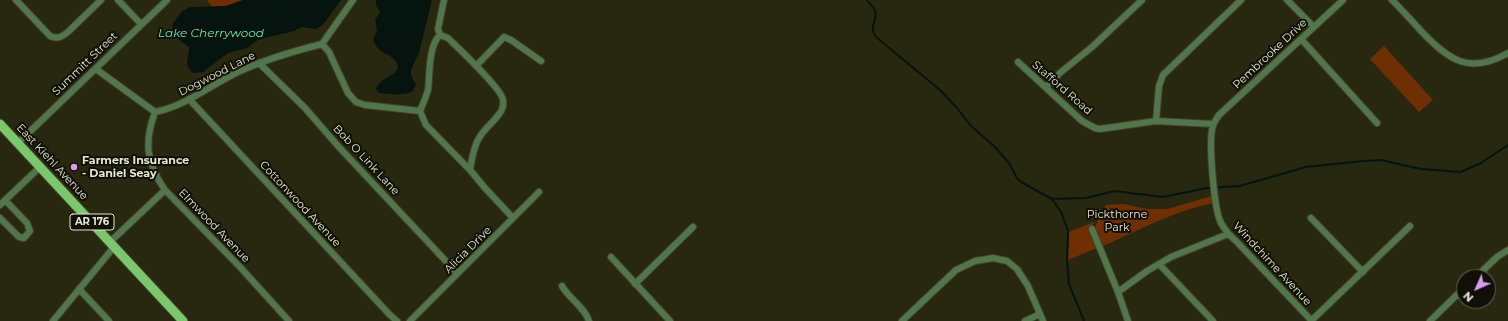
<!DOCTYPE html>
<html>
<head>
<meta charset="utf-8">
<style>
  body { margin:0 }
  #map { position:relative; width:1508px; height:321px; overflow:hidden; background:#27280f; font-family:Montserrat,sans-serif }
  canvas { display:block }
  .north { position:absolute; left:1456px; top:269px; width:40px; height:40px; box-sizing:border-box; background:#101006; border:1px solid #656659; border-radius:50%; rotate:225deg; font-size:11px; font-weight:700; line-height:16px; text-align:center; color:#e5e6d6 }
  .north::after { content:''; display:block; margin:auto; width:14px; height:18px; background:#da9af6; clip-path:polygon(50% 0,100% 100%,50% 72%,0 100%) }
</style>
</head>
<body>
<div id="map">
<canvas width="1508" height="321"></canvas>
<div class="north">N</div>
</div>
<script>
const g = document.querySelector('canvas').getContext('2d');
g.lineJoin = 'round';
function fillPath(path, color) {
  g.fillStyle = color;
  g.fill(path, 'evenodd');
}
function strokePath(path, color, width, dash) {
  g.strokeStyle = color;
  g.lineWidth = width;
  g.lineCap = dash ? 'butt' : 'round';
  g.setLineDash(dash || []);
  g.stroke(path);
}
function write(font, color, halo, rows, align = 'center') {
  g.font = font + ' Montserrat,sans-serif';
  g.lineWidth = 4;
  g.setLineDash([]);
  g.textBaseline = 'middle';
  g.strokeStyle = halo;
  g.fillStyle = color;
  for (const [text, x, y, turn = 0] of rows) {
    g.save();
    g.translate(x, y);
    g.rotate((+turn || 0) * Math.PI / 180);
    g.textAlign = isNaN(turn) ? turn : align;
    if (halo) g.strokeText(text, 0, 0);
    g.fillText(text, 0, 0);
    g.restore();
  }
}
fillPath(new Path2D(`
  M207,0H243L226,6L212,7Z
  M1384,46L1433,100L1419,112L1370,59Z
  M1212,196L1213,203C1174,211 1139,230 1103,246L1095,228L1098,220L1106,205L1124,204L1147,209H1167Z
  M1094,222L1091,230L1099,247L1068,260L1069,232Z`), '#702f02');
fillPath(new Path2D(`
  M243,0H341L325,22L320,27L315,29L302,27L294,31L258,40L247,48L228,53L203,72L193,73C183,64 189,59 189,47L175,37L172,25L182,11L191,7L226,6Z
  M376,0H432L419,53L411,70V75L416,85L412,92C401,96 390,94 379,93L376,89C379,77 403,75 397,63C391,52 379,56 373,40L377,30L375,20L380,12L376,5Z`), '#06140f');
strokePath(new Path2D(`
  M867,0C869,3 874,7 875,11C878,21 868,26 876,37L940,90L957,108L971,126L995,147L1009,163L1017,178L1021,182L1052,199L1086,198L1114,191L1163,197L1207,188L1240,186L1306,167L1363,161L1381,160L1421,169L1461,172L1481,163L1508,145
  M1052,199L1061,212L1068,231L1067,262L1069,284L1084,321`), '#06140f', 2);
const minor = new Path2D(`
  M16,0L50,36C58,40 63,36 69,31L101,0
  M118,0L141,24
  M1287,0L1314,27
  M1392,0C1402,10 1412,21 1422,32C1449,60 1469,75 1508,53
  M440,35L438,29L444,0
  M1301,39L1377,123
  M322,44L353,0
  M1018,62L1082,121L1095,128L1100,129L1156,121L1213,124
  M259,63L305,108L338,146L457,273
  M476,66L504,37L511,40L541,61
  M96,69L155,112C186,106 212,84 240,71C267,59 294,51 322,44L329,52L348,93L356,102L365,105L420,111
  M1046,87L1061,72L1092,47L1142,0
  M189,99L390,315L397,321
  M420,111C423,104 426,97 428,90C430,75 428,46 440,35L448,38C458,48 502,89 503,100C504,105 502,111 499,114C493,123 484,129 479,138C473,148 472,159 470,170
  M420,111L426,125L470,170L485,188L513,218
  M155,112C144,142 146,163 165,190L240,267L289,321
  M1156,121L1159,86L1163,75L1241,0
  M18,143L167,0
  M0,205L40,167
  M0,218L19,237L24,238L30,231L27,223L5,200
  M1311,218L1363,272
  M1092,229L1118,292L1128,321
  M110,242L165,190
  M611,257L670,321
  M1159,264L1213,321
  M1476,277L1497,257L1508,250
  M635,284L693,227
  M562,286C569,299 584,306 589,321
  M79,289L109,321
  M1118,292L1147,271L1171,257L1228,234
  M1311,320L1236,241C1230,236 1225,230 1221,223C1214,210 1208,139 1213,126C1214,122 1217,118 1219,115L1343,0
  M53,321L114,247
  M410,321L539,192
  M902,321L956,270L975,261L993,258L1007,261L1017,269L1028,286L1043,321
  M1025,321L1040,314
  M1311,321L1410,226
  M1430,321L1464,288`);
const primary = new Path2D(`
  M0,124L183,321`);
strokePath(minor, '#42432b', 8);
strokePath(primary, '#42432b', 11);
strokePath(minor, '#52764c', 6);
strokePath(primary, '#7bc76c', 9);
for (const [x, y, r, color] of [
  [74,167,4,"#da9af6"]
]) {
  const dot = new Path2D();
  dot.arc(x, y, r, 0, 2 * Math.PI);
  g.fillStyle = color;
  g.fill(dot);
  strokePath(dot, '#101006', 1.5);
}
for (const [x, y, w] of [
  [92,222,44]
]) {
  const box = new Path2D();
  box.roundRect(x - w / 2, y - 8, w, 16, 3);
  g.fillStyle = '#101006';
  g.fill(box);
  strokePath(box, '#e5e6d6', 1);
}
write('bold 10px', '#e5e6d6', null, [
  ["AR 176",92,222]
]);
write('11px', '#e5e6d6', '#101006', [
  ["Pembrooke Drive",1270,54,-43],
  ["Summitt Street",85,64,-44],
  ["Dogwood Lane",217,74,-27],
  ["Stafford Road",1062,88,41],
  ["Bob O Link Lane",366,160,47],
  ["East Kiehl Avenue",52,162,47],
  ["Cottonwood Avenue",300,204,47],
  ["Elmwood Avenue",214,226,46],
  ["Alicia Drive",468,250,-45],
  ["Windchime Avenue",1272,264,47]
]);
write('bold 11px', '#e5e6d6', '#101006', [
  ["Farmers Insurance",82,161],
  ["- Daniel Seay",82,174]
], 'left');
write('11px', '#f3ddd2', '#101006', [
  ["Pickthorne",1117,215],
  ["Park",1117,228]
]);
write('italic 12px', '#55ecc3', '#101006', [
  ["Lake Cherrywood",211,33]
]);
</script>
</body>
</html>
